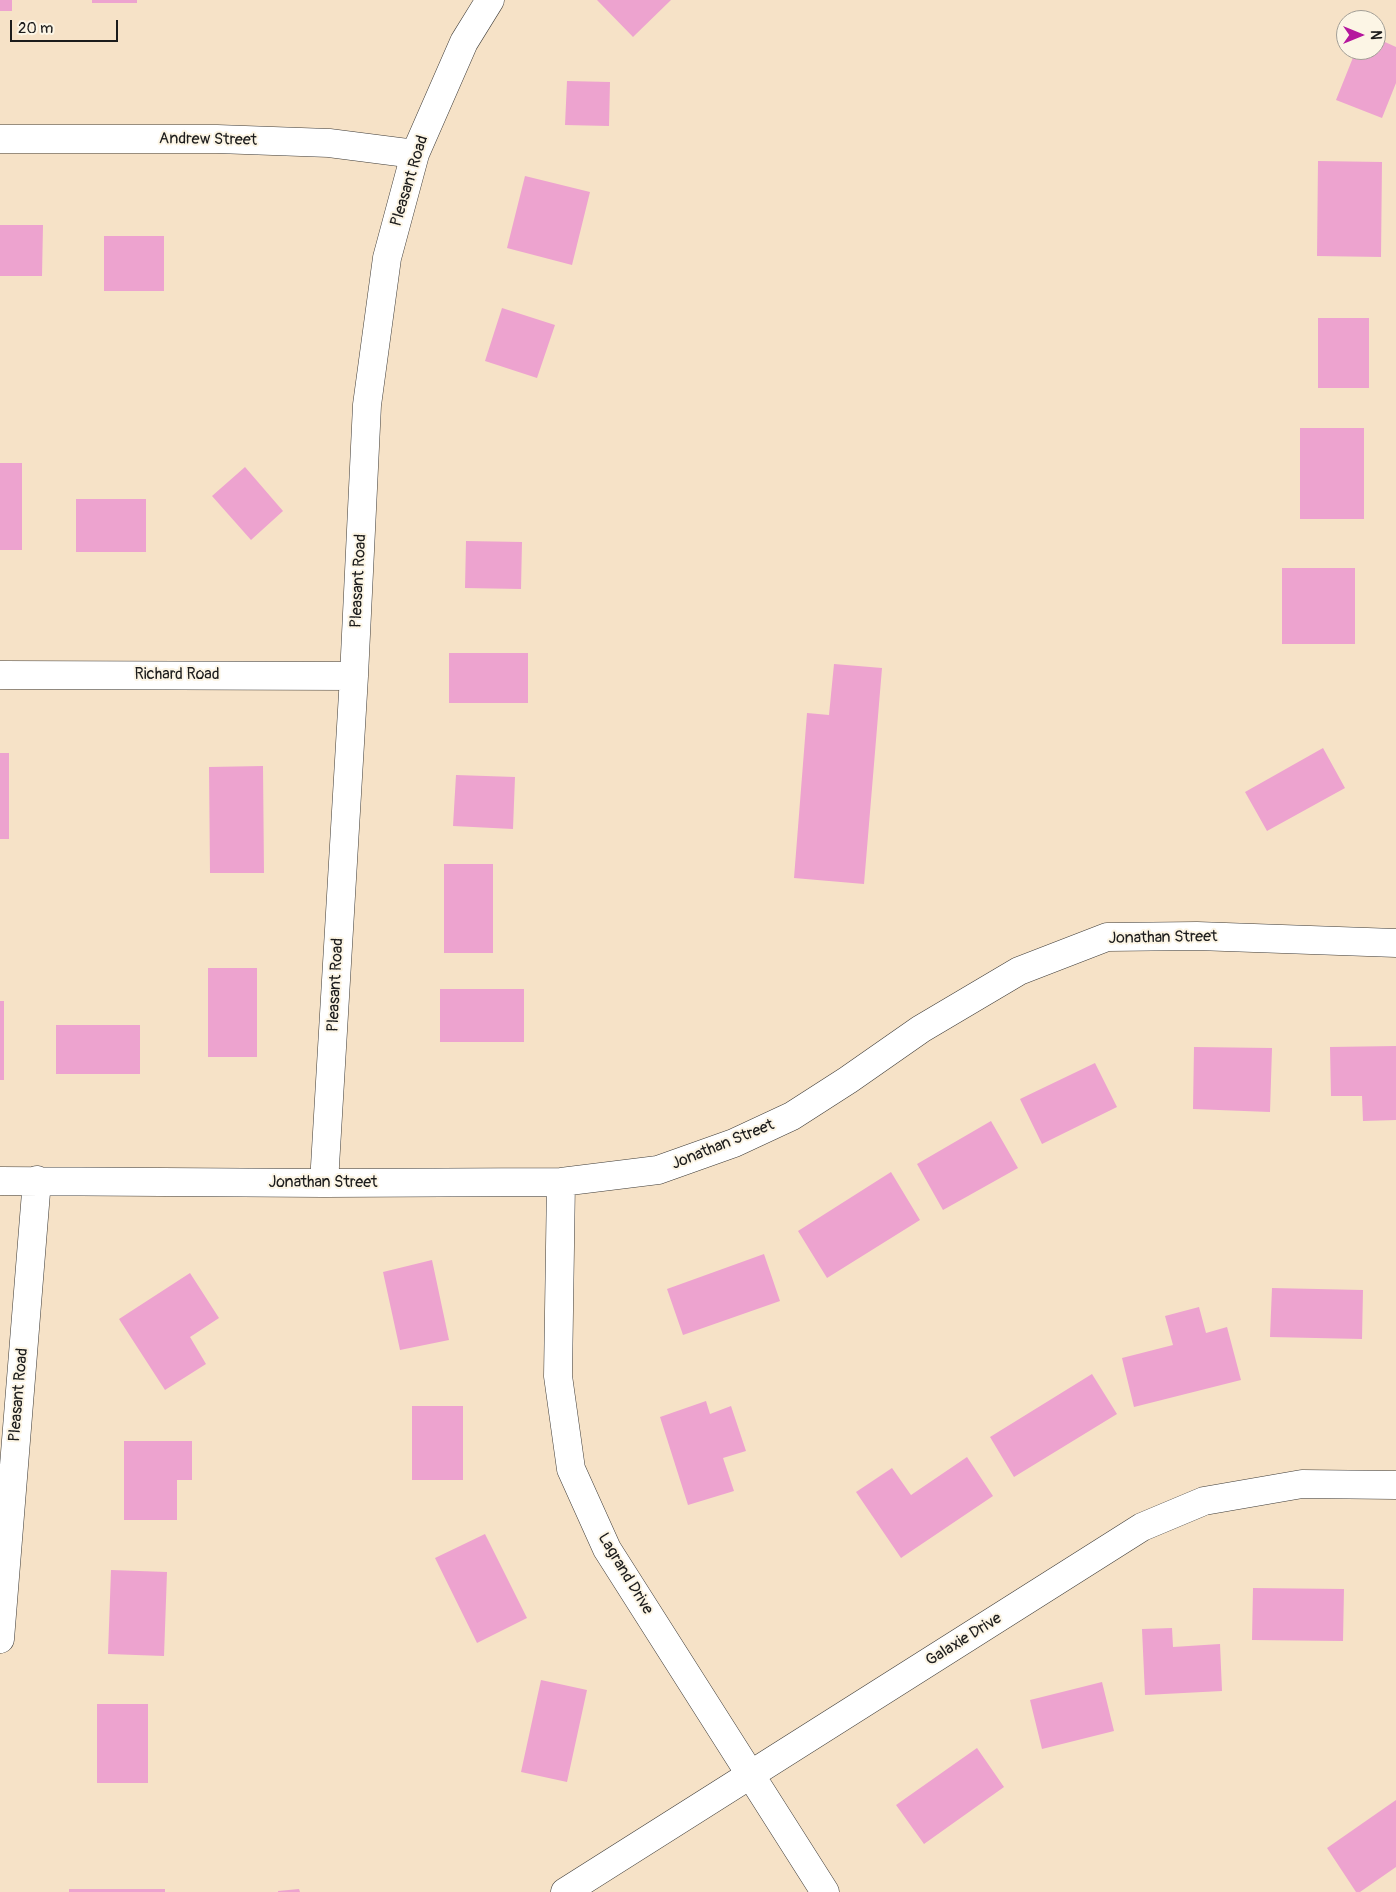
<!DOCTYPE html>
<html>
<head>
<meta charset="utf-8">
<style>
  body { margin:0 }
  #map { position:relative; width:1396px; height:1892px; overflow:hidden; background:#f6e2c7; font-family:Pangolin,sans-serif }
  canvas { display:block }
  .north { position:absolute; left:1336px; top:10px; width:50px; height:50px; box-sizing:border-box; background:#fcf5e5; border:1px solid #a29e95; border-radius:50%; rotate:90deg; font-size:14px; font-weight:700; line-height:20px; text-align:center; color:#1c1c1c }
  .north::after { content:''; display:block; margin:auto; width:18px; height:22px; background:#b5179e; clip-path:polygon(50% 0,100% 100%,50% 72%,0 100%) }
  .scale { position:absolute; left:10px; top:20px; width:108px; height:22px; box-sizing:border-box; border:2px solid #1c1c1c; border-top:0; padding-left:6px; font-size:15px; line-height:18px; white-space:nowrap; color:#1c1c1c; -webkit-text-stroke:4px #fcf5e5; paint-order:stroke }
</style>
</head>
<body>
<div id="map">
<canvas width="1396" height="1892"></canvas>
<div class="north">N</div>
<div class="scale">20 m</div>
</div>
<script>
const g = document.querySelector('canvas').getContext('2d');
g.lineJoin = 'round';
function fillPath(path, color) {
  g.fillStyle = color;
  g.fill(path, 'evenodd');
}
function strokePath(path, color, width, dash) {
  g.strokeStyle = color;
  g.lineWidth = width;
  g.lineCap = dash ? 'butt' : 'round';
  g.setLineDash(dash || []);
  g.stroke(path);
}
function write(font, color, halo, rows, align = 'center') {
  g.font = font + ' Pangolin,sans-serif';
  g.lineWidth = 4;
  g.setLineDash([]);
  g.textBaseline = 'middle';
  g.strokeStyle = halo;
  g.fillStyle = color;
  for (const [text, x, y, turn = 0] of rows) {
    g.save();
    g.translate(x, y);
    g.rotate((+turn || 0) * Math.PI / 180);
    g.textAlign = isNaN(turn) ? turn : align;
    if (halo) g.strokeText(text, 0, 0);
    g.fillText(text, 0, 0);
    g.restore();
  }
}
fillPath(new Path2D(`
  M0,0H12V11H0Z
  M92,0H137V3H92Z
  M597,0H671L633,37Z
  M1376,38L1396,47V83L1382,118L1336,100L1356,50H1376Z
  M567,81L610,82L609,126L565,125Z
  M1318,161L1382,162L1381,257L1317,256Z
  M525,176L590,192L572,265L507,248Z
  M0,225H43L42,276H0Z
  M104,236H164V291H104Z
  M502,308L555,325L537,378L485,361Z
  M1318,318H1369V388H1318Z
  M1300,428H1364V519H1300Z
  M0,463H22V550H0Z
  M245,467L283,511L251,540L212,496Z
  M76,499H146V552H76Z
  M466,541L522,542L521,589L465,588Z
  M1282,568H1355V644H1282Z
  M449,653H528V703H449Z
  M834,664L882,668L864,884L794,878L807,713L829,715Z
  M1323,748L1345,788L1267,831L1245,792Z
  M0,753H9V839H0Z
  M263,766L264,873H210L209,767Z
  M456,775L515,777L513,829L453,826Z
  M444,864H493V953H444Z
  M208,968H257V1057H208Z
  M440,989H524V1042H440Z
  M0,1001H4V1080H0Z
  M56,1025H140V1074H56Z
  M1396,1046V1120L1363,1121L1362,1096H1331L1330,1047Z
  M1194,1047L1272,1048L1270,1112L1193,1109Z
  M1095,1063L1117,1107L1042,1144L1020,1099Z
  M991,1121L1018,1168L943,1210L917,1164Z
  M891,1172L920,1220L827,1278L798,1231Z
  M764,1254L780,1301L683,1335L667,1289Z
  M432,1260L449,1340L400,1350L383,1272Z
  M190,1273L219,1318L190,1337L206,1364L165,1390L119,1319Z
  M1272,1288L1363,1290L1362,1339L1270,1337Z
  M1199,1307L1206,1333L1227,1327L1241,1380L1134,1407L1122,1358L1173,1345L1165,1316Z
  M1092,1374L1117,1414L1014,1477L990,1437Z
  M706,1401L710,1414L731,1406L746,1451L723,1458L734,1491L688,1505L660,1417Z
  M412,1406H463V1480H412Z
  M124,1441H192V1480H177V1520H124Z
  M967,1457L993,1496L901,1558L856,1492L892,1468L911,1495Z
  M485,1534L527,1618L477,1643L435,1558Z
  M111,1570L167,1572L164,1656L108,1654Z
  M1253,1588L1344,1589L1343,1641L1252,1640Z
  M1172,1628L1173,1647L1220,1644L1222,1691L1145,1695L1142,1629Z
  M541,1680L587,1690L567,1782L521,1772Z
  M1102,1682L1114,1731L1042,1749L1030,1700Z
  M97,1704H148V1783H97Z
  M977,1748L1004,1787L924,1844L896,1805Z
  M1396,1800V1867L1360,1892H1356L1327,1848Z
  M69,1889H165V1892H69Z
  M299,1889L300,1892H278V1891Z`), '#eda3cf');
const street = new Path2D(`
  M0,139H217L329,143L415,154
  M0,675L354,676
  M0,1181L324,1183L561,1182L658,1170L734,1143L792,1116L848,1080L921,1029L1019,971L1107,937L1197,936L1396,943
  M561,1182L558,1376L571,1469L607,1549L825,1892
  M324,1183L354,676L367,405L387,258L415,154L464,42L490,0
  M0,1639L37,1180
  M565,1892L1142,1527L1204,1501L1302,1484L1396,1485`);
strokePath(street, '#3d3a36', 29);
strokePath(street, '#fff', 28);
write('16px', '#1c1c1c', '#fcf5e5', [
  ["Andrew Street",208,140,1],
  ["Pleasant Road",410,181,-73],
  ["Pleasant Road",359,581,-87],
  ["Richard Road",177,675],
  ["Jonathan Street",1163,938,-1],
  ["Pleasant Road",336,985,-87],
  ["Jonathan Street",723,1145,-22],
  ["Jonathan Street",323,1183],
  ["Pleasant Road",19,1395,-85],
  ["Lagrand Drive",625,1574,59],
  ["Galaxie Drive",964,1640,-32]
]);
</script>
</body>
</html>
